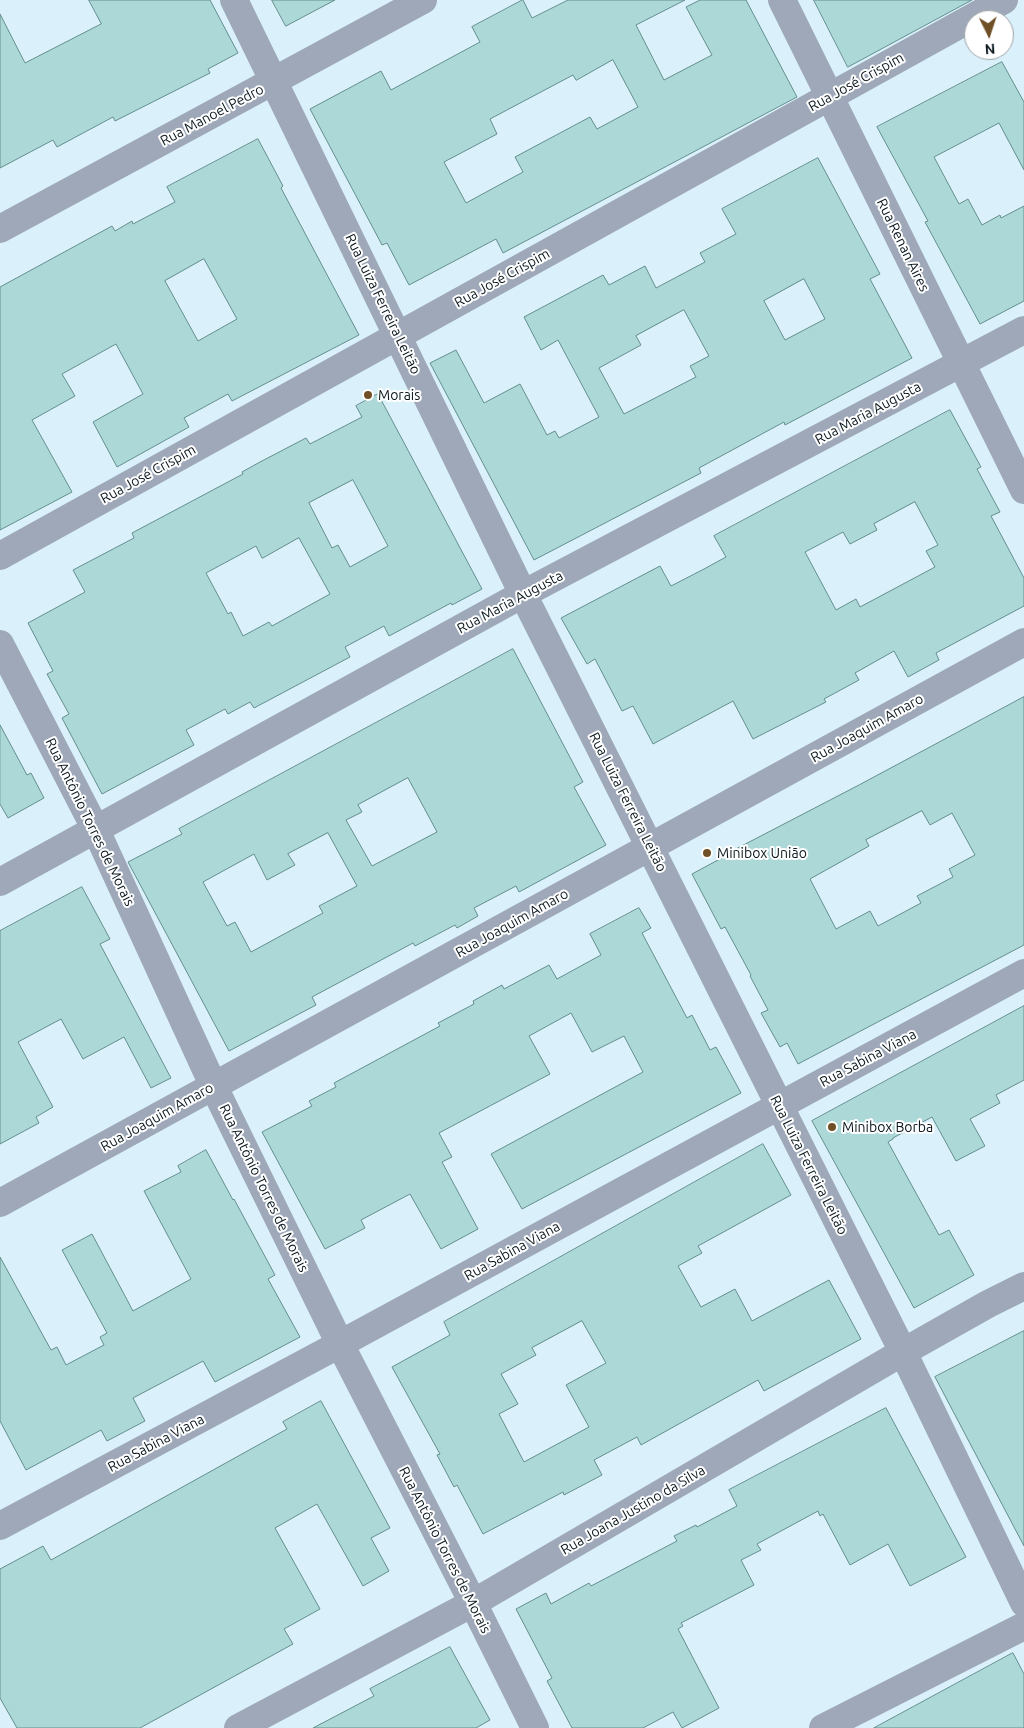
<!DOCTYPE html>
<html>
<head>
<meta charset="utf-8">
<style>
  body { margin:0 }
  #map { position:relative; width:1024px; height:1728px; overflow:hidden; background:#daf1fb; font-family:Ubuntu,sans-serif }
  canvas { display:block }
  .north { position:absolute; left:964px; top:10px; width:50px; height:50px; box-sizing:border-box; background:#fff; border:1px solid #9da2a5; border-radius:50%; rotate:176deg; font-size:14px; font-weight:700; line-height:20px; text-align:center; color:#09171d }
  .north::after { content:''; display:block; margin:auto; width:18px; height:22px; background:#6f4f25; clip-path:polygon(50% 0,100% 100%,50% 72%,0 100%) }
</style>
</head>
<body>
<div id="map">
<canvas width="1024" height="1728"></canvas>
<div class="north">N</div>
</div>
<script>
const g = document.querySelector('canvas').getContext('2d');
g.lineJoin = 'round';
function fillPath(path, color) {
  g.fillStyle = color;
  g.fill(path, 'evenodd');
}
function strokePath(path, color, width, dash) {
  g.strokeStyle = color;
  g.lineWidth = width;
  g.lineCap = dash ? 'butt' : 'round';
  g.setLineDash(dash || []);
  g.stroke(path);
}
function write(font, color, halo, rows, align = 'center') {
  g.font = font + ' Ubuntu,sans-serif';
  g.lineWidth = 4;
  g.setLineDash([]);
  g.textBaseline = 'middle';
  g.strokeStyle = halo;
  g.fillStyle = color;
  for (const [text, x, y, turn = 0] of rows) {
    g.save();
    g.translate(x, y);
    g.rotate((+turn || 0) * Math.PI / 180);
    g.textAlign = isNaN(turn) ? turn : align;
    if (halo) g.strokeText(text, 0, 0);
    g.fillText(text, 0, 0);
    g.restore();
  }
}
const building = new Path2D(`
  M89,0H210L238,53L208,69L210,73L115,121L113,117L57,147L53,140L0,168V14L25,63L101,24Z
  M272,0H335L286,26Z
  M523,0L532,18L568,0H685L636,25L664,80L712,55L686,7L700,0H746L797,97L503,253L496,239L409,285L387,243L382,245L310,109L381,71L391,90L480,42L472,27ZM613,60L638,107L597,129L590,117L515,157L523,172L466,203L444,162L497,134L490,119L573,75L576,80Z
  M814,0H972L848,67Z
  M1002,62L1024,102V170L999,123L934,157L959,204L968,199L982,225L1000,215L1001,218L1024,206V301L980,324L925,222L928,221L877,127Z
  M258,139L283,186L281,188L359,335L232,401L228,394L184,418L189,427L117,467L93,422L143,394L116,344L62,374L75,396L32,420L72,492L0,530V287L112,226L115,231L132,221L133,224L175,202L167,187ZM204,259L237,319L198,341L165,281Z
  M818,158L880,274L870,279L912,358L785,425L784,422L699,468L701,473L534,560L430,363L456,350L484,403L520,384L547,435L555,431L559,438L599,417L558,340L541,350L524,317L603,275L609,285L645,266L656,288L705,262L700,253L736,234L722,209ZM804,279L825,319L785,340L764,301ZM684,310L709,356L690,366L696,377L624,414L599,368L641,345L636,336Z
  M378,394L482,589L452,605L451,603L389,636L384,626L345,647L350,657L254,708L250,702L228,714L225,709L186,730L194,745L102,794L62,718L69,714L47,674L53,671L28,623L85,592L73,570L134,538L132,533L243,474L242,472L260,462L306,438L310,444L362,417L356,406ZM353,480L388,546L350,567L338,545L332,548L309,503ZM299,538L330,594L272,626L269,622L243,636L231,612L228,614L206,573L256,546L262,558Z
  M950,410L981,467L977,469L1000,512L991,516L1024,578V606L936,653L939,660L908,677L894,651L855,673L859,680L824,699L826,702L753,739L733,701L653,744L633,706L622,711L595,659L587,664L561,618L660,566L671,586L704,569L726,557L714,536ZM915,502L938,545L926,551L935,567L860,607L856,599L836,610L805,552L843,532L850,544L877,530L874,524Z
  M513,649L583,782L574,787L606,845L519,892L516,886L474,908L478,916L457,928L455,925L415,946L413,943L312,997L316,1005L229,1051L128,862L182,834L179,829ZM408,778L437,832L372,866L346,820L362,812L358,805ZM328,833L357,886L319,906L323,913L251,952L235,922L227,926L203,882L254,854L267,880L295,865L288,854Z
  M1024,697V945L798,1064L787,1043L780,1047L761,1013L768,1010L750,976L751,975L725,927L721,929L692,874L731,853L730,852L859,785ZM922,811L930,825L952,813L975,855L949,869L953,877L917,896L921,903L878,926L870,911L836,929L810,879L869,846L866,840Z
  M0,725L27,775L31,773L44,798L8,818L0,804Z
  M82,887L110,939L100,944L171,1078L151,1088L124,1037L83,1059L61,1019L18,1042L53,1107L36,1117L39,1123L0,1144V931Z
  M639,908L651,928L642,933L687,1018L692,1015L710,1050L716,1047L741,1093L522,1209L491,1154L643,1072L624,1036L592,1052L571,1013L529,1036L550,1074L439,1133L452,1157L442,1162L478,1229L441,1249L410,1194L361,1220L365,1228L325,1249L262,1132L312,1106L309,1101L336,1087L334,1083L440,1026L438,1023L474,1004L473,1001L502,985L504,989L549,965L557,979L601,955L590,934Z
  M1024,1006V1080L996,1095L1000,1103L970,1119L985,1146L956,1161L932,1117L893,1138V1139L888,1142L939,1235L949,1230L974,1275L914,1308L812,1121Z
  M763,1144L791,1195L698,1246L702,1253L678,1266L701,1307L735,1289L752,1321L829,1280L861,1339L764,1391L758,1380L641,1445L637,1437L594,1460L602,1475L564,1495L563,1492L483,1534L457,1485L454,1487L437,1455L440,1454L392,1367L450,1335L444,1322ZM582,1321L606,1363L566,1385L589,1427L524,1462L499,1414L518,1404L501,1374L536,1355L532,1348Z
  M206,1150L233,1200L234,1199L275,1275L268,1279L300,1337L215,1382L203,1361L133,1398L145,1421L107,1441L101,1430L26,1470L0,1421V1257L51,1350L57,1347L66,1365L104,1345L100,1337L107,1333L62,1250L92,1234L133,1311L191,1279L144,1191L181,1172L178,1166Z
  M1024,1331V1546L935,1377Z
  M321,1401L390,1528L371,1538L389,1571L363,1586L317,1504L275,1528L320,1609L284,1629L293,1644L140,1728H17L0,1698V1569L43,1546L51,1560L287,1429L283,1422Z
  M886,1408L966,1557L910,1586L888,1544L850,1565L823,1514L820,1516L818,1511L757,1544L761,1550L741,1560L754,1585L681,1623L683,1626L678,1629L719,1708L682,1728L673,1712L643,1728H572L547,1681L552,1678L516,1609L546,1593L551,1604L589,1583L591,1586L677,1541L674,1536L696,1525L697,1527L737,1506L729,1490Z
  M450,1647L490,1720L476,1728H313L374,1696L370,1689Z
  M1013,1653L1024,1674V1728H874Z`);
fillPath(building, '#acd8d8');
strokePath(building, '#648e8e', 1);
strokePath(new Path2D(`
  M234,0L523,594L903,1352L1024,1603
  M782,0L1024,490
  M0,229L423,0
  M0,556L1004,0
  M0,644L96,830L213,1085L340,1344L473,1603L535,1728
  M0,882L523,594L1024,330
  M0,1203L1024,642
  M0,1526L340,1344L1024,973
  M238,1728L473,1603L903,1352L988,1304L1024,1286
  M823,1728L1024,1626`), '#9ea8b8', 28);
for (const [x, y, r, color] of [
  [368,395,5,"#6f4f25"],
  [707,853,5,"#6f4f25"],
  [832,1127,5,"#6f4f25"]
]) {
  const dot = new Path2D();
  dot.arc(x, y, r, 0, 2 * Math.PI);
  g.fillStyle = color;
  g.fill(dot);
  strokePath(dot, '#fff', 2);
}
write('14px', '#09171d', '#fff', [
  ["Rua José Crispim",856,82,-29],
  ["Rua Manoel Pedro",212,115,-28],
  ["Rua Renan Aires",903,245,64],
  ["Rua José Crispim",502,278,-29],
  ["Rua Luiza Ferreira Leitão",383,304,64],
  ["Rua Maria Augusta",868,413,-28],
  ["Rua José Crispim",148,474,-29],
  ["Rua Maria Augusta",510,602,-28],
  ["Rua Joaquim Amaro",867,728,-29],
  ["Rua Luiza Ferreira Leitão",628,802,63],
  ["Rua Antônio Torres de Morais",90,822,64],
  ["Rua Joaquim Amaro",512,923,-29],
  ["Rua Sabina Viana",868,1058,-28],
  ["Rua Joaquim Amaro",157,1117,-29],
  ["Rua Luiza Ferreira Leitão",809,1165,63],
  ["Rua Antônio Torres de Morais",264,1188,64],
  ["Rua Sabina Viana",512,1251,-29],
  ["Rua Sabina Viana",156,1443,-28],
  ["Rua Joana Justino da Silva",633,1510,-30],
  ["Rua Antônio Torres de Morais",445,1550,63]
]);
write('14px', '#09171d', '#fff', [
  ["Morais",378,395],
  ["Minibox União",717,853],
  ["Minibox Borba",842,1127]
], 'left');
</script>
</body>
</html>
